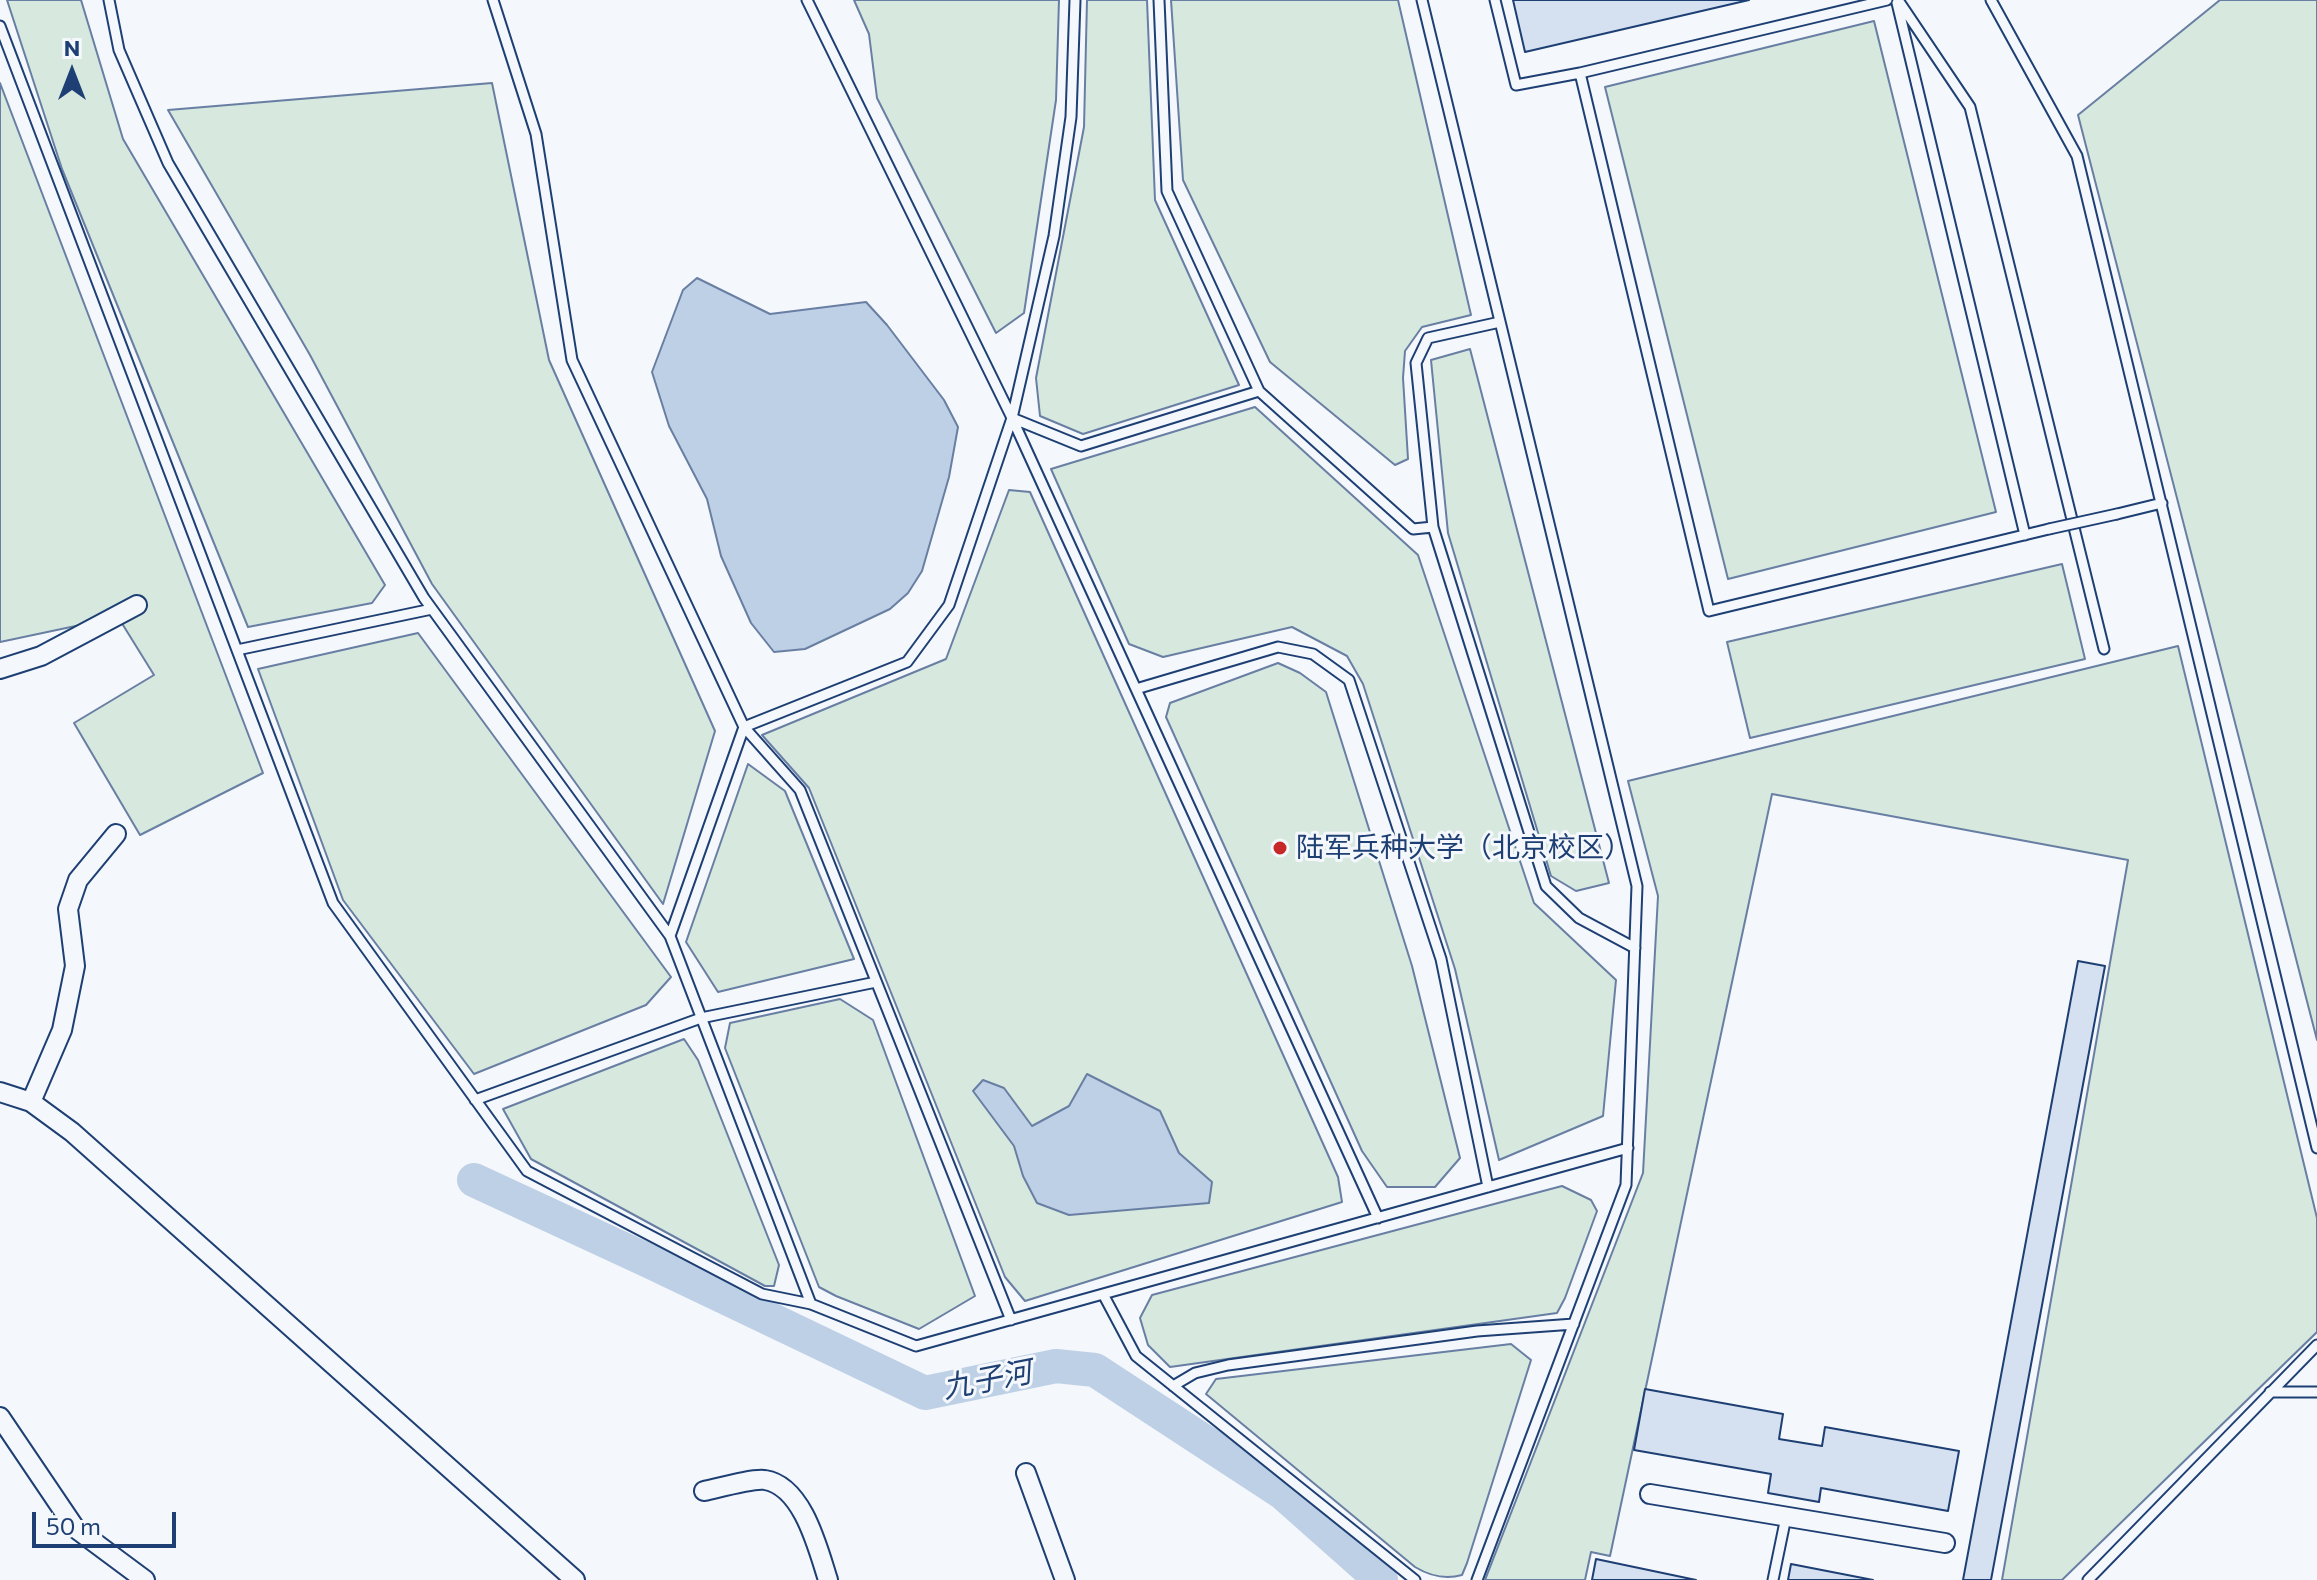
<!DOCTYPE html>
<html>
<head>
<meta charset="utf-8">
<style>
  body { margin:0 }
  #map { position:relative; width:2317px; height:1580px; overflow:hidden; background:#f4f7fb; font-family:Commissioner,sans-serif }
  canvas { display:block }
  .north { position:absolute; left:32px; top:32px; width:80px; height:80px; -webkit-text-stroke:6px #f4f7fb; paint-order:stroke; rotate:0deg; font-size:22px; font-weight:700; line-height:32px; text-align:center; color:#1d3f73 }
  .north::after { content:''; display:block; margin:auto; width:28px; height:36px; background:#1d3f73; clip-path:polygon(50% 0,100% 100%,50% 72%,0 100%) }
  .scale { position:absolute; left:32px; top:1512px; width:144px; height:36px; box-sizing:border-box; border:4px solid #1d3f73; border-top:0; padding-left:10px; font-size:24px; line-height:28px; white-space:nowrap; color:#1d3f73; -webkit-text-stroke:6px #f4f7fb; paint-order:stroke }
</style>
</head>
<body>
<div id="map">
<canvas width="2317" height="1580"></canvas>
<div class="north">N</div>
<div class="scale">50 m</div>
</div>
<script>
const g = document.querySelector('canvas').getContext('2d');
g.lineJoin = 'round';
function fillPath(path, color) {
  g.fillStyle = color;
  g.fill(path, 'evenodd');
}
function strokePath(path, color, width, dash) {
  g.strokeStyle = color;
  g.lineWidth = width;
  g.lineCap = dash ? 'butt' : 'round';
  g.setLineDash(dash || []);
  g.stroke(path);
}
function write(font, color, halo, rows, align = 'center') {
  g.font = font + ' Commissioner,"Noto Sans SC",sans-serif';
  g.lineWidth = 6;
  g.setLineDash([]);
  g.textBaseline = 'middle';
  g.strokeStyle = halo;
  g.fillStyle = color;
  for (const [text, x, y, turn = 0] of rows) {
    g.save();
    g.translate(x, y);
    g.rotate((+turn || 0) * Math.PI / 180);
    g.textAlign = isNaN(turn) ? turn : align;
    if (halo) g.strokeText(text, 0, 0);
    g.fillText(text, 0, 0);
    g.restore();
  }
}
const green = new Path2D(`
  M7,0H81L123,139L385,585L372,603L248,627L62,169Z
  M854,0H1059L1056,100L1024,313L996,333L877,98L869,34Z
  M1087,0H1147L1155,200L1239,385L1083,434L1040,416L1036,378L1084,127Z
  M1171,0H1398L1471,315L1422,327L1405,351L1403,378L1408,459L1395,465L1270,362L1183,180Z
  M2220,0H2317V1040L2078,115Z
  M1874,21L1996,512L1728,579L1605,87Z
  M0,83L263,773L140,835L74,723L154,675L118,617L0,642Z
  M492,83L549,360L715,731L663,904L432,584L310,355L168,110Z
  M1470,349L1609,883L1576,891L1551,876L1448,533L1431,360Z
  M1255,407L1418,555L1534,903L1616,980L1603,1116L1499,1160L1455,969L1363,684L1347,656L1292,627L1163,657L1129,644L1051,469Z
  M1009,490L1030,492L1338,1177L1342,1202L1025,1301L1005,1277L809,788L762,735L946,659Z
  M2062,564L2085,659L1750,738L1727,642Z
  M418,633L671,977L646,1005L474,1074L343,900L258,669Z
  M2178,646L2317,1218V1332L2062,1580H2002L2128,860L1772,794L1610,1556L1591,1552L1585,1580H1485L1643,1173L1658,896L1628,781Z
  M1278,663L1300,673L1326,692L1412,966L1460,1158L1435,1187H1387L1362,1151L1166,717L1170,703Z
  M748,764L785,791L854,959L718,992L686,942Z
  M840,999L873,1020L975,1296L919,1329L836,1296L819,1287L725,1048L730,1023Z
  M684,1039L698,1060L779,1265L774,1286H765L531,1159L503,1109Z
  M1562,1186L1591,1200L1597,1211L1565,1298L1557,1313L1170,1367L1148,1345L1140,1318L1152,1295Z
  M1511,1344L1531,1360L1467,1563L1462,1575C1445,1580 1430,1576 1415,1567L1206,1394L1216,1379Z`);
fillPath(green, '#d7e8df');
strokePath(green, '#687fa3', 2);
const water = new Path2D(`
  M697,278L770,314L866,302L887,325L944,400L958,427L949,477L922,571L908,593L890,609L805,649L774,652L751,623L721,556L707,499L669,426L652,372L683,290Z
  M1087,1074L1160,1111L1179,1153L1212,1182L1209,1203L1069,1215L1037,1203L1023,1176L1014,1146L973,1091L983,1080L1004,1088L1032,1126L1069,1106Z`);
fillPath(water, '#bed0e5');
strokePath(water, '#687fa3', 2);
strokePath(new Path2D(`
  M474,1180L651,1262L925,1393L1056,1366L1095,1370L1283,1493L1381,1580`), '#bed0e5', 34);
const building = new Path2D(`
  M1513,0H1749L1525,52Z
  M2078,961L2105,966L1991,1580H1963Z
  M1645,1389L1783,1414L1779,1439L1822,1446L1825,1427L1959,1451L1948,1511L1821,1488L1819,1502L1768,1493L1771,1474L1634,1450Z
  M1596,1559L1696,1580H1592Z
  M1791,1564L1873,1580H1788Z`);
fillPath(building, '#d5e0f0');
strokePath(building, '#1d3f73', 2);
const service = new Path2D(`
  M109,0L119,50L168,163L424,598L670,936L811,1304
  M493,0L536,134L572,360L744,727L800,790L1011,1320
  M807,0L1012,418L1378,1218
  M1159,0L1167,191L1259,391L1413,529L1433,527
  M1422,0L1637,886L1626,1185L1477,1580
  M1495,0L1516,85L1580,73L1887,0
  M1898,0L1970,107L2104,649
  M1991,0L2077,156L2317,1148
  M1897,3L2025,535
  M0,26L333,903L527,1171L762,1294L811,1304L916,1346L1628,1148
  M1580,73L1709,611L2049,529
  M1500,322L1428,338L1416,363L1433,527L1546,886L1579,918L1635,948
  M1012,418L1081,446L1259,391
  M2117,514L2162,503
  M237,650L432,609
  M1136,689L1278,647L1313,654L1349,680L1441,959L1488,1187
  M670,936L744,727L907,662L949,605L1012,418L1054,236L1071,117L1075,0
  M475,1100L701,1018L876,982
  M1103,1294L1136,1356L1415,1580
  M1173,1386L1195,1373L1228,1365L1477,1331L1574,1324
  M2270,1392H2317
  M1773,1580L1786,1517
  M2088,1580L2317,1345`);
const minor = new Path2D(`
  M0,669L41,656L137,605
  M0,1092L31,1102L72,1132L575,1580
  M31,1102L62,1030L75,966L68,909L78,880L116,834
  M0,1417L75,1528L145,1580
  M1026,1473L1065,1580
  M704,1491C718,1488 754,1478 765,1480C803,1486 818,1549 828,1580
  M1650,1494L1945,1543`);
strokePath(service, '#1d3f73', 13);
strokePath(minor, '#1d3f73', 22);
strokePath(service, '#f4f7fb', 9);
strokePath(minor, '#f4f7fb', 18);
const serviceBridge = new Path2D(`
  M2049,529L2117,514`);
strokePath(serviceBridge, '#1d3f73', 13, []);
strokePath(serviceBridge, '#f4f7fb', 9);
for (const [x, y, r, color] of [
  [1280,848,8,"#c62828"]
]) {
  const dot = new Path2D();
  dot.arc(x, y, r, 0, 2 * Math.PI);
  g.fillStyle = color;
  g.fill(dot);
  strokePath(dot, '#f4f7fb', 3);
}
write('28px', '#1d3f73', '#f4f7fb', [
  ["陆军兵种大学（北京校区）",1296,848]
], 'left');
write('italic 30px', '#1d3f73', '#f4f7fb', [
  ["九子河",987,1380,-11]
]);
</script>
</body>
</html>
